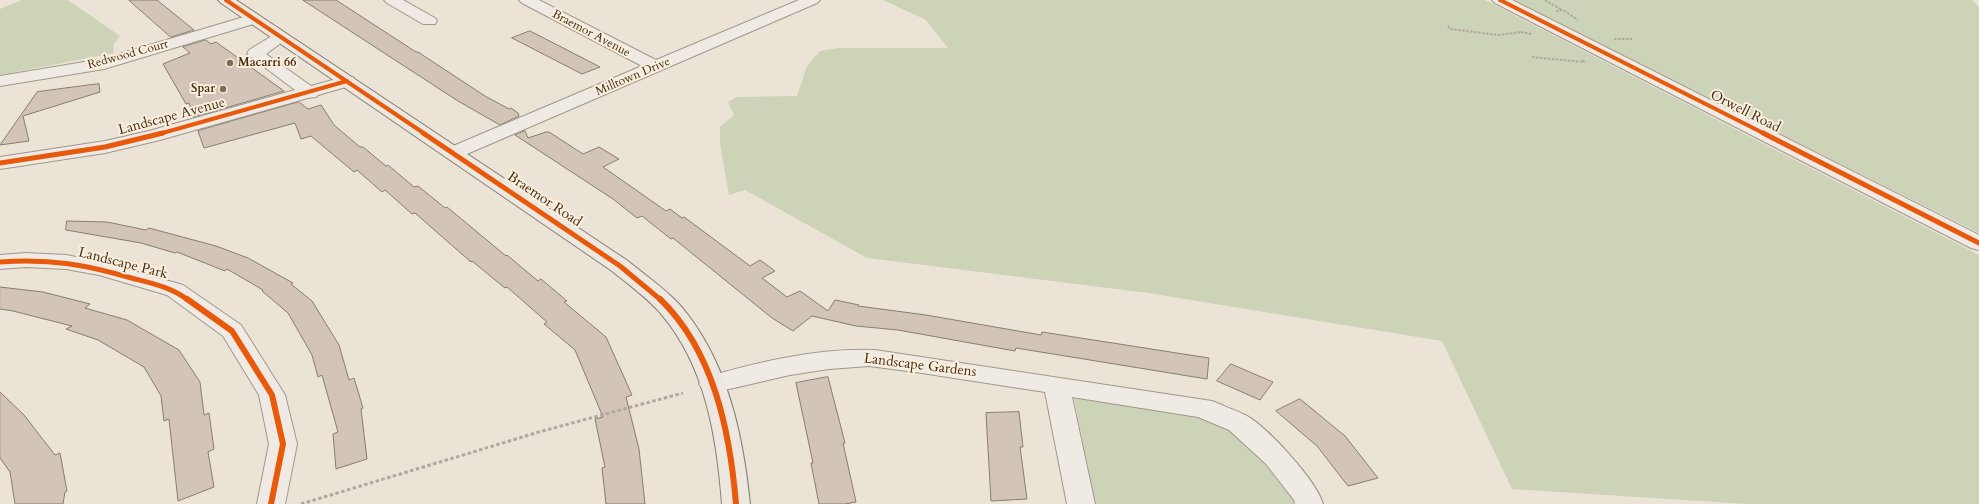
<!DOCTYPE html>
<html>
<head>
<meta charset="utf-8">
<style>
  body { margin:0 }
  canvas { display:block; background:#ebe3d6 }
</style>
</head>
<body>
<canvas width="1979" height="504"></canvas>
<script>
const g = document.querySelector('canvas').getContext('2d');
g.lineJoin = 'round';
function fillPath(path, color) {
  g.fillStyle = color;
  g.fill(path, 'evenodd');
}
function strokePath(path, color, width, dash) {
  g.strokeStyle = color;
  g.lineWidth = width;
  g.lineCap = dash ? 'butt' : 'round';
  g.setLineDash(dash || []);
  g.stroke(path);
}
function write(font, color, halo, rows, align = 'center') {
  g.font = font + ' Cardo,serif';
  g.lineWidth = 4;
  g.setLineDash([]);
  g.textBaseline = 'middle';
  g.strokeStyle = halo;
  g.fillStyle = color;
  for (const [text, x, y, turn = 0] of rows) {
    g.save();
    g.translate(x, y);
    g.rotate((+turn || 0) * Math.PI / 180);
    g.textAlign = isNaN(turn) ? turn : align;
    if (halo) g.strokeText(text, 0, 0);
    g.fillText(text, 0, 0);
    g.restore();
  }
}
fillPath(new Path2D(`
  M22,0H68L120,36L113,45L114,53L0,75V9Z
  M883,0H1485L1979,255V504H1748L1512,489L1442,341L1148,293L867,258L745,190L729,195L720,144V127L734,115L728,102L737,97L797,96L807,66L820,51L838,48H948L926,20Z
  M1511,0H1973L1979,8V233Z
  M1074,398L1207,416L1228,425L1261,455L1293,496L1296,504H1095Z`), '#cdd3b7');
const building = new Path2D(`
  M129,0H157L194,30L171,37Z
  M303,0H336L416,52H418L485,96L509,109L511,108L518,113L519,116L500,125L458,101Z
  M530,31L573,53L600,67L582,74L512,38Z
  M206,40L211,44L216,42L284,91L194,117L189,103L186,104L163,64L190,53L183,47Z
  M99,84L100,92L23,116L29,141L0,145L37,92Z
  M299,102L308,109L321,105L334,125L360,147H363L386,166L388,165L414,187L418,186L445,208L447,207L506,256L507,255L538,281L541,279L567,301L564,302L606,337L632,395L626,397L639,449L645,504H606L602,468L605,467L595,419L603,417L575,350L544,324L547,322L507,287L505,288L472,261L471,262L415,213L412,214L385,190L382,192L357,170L354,172L311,136L301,139L295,123L204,148L198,131Z
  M525,131L528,138L546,132H549L583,154L599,147L619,159L603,167L666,211L670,209L682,218L684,217L750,266L760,260L775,271L762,278L787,297L800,291L828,311L835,300L859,305L858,306L926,315L1041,335L1042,332L1209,358L1207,379L1016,348L1015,351L898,330L856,326L812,316L793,331L772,318L673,238L671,239L642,216L637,218L613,199L515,135Z
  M67,221L107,222L146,230L149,228L216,246L248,258L293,283L291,284L312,301L339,345L349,380L354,378L363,408L361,409L367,459L336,469L333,434L338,432L322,375L318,377L312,355L288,313L262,291L263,290L227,269L225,271L177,252L175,253L141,243L66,230Z
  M0,287L43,292L90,304L85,308L127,320L179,350L200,382L204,415L209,413L214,449L208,452L214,487L178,501L169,419L164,421L161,396L144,367L98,340L66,329L72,326L13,311L0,309Z
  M1231,364L1273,382L1260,400L1217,381Z
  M828,377L845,443H843L856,502L845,504H819L811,463H813L796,383Z
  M0,392L24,415L55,455L60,453L67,491L65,492L63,504H15L10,472L0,458Z
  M1300,399L1345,436L1378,478L1348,486L1317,446L1276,411Z
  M1019,412L1023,447H1020L1027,499L991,501L986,413Z`);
fillPath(building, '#d2c4b7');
strokePath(building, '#867d72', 1);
const minor = new Path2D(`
  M384,0H403L435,18L437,21L435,24H423L387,3Z
  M519,0H539L656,60L799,0H820L817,3L460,157L453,159L446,157L443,153L446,149L642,66L522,3Z
  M1492,0H1512L1979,235V250L1971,248L1495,3Z
  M254,14L260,16L262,19L260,22L104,69L0,86V76L102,59Z
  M281,32L287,34L289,37L266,54L311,86L347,76L353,77L356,81L353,85L318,95L316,97L308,98L160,140L105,153L0,169V157L105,141L149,131L295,90L247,54L249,50L275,34Z
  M26,253L66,255L102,262L183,285L241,325L285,395L297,444L285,504H257L269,444L259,395L223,336L167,295L99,275L66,269L26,267L0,269V255Z
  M875,350L1212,401C1223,406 1236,410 1247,416C1268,428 1317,481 1323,504H1295L1294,500L1266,464L1229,430L1198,417L1072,397L1095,504H1067L1045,392L915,372L869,366L829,369L790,375L712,393L703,390L699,384L703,378C758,362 817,348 875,350Z`);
const major = new Path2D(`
  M218,0H236L628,261C645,275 664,288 679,304C727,359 743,434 750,504H722C717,439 706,367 662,315C648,298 629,285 612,271L221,3Z`);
strokePath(minor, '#9f978b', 2);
strokePath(major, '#867d72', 2);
strokePath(new Path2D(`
  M1545,0L1562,10
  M1556,11L1563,10L1578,20
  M1448,26L1450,29L1498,35L1522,32
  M1521,32L1532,34
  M1614,39H1632
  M1532,57L1584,62L1582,59`), '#afa8a0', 2, [2.5, 1.5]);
strokePath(new Path2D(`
  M301,504L539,432L683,393`), '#afa8a0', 3, [3.5, 2.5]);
fillPath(minor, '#efebe4');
fillPath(major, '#ece7df');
strokePath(new Path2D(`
  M226,0L425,134
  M1500,0L1765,134
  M159,134L347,81`), '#e8590c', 4);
strokePath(new Path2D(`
  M423,133L620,266L661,300
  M1763,133L1979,243
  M0,163L105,147L163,133
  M0,262C50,258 87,265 135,279C155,284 172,288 188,300`), '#e8590c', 5);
strokePath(new Path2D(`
  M187,299L232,331L272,395L283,444L271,504
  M660,299C714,351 730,432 736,504`), '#e8590c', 6);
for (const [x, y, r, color] of [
  [230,63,4,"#806a53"],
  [223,89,4,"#806a53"]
]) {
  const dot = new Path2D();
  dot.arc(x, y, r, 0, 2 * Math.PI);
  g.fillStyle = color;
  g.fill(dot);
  strokePath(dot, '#f8efde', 1.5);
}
write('12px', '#46290d', '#f8efde', [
  ["Braemor Avenue",591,34,28],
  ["Redwood Court",128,55,-15],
  ["Milltown Drive",633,77,-23]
]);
write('bold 12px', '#46290d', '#f8efde', [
  ["Macarri 66",238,63],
  ["Spar",215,89,"right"]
], 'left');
write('14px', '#46290d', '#f8efde', [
  ["Orwell Road",1745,112,27],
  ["Landscape Avenue",172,117,-15],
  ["Braemor Road",544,200,34],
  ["Landscape Park",123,264,14],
  ["Landscape Gardens",920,366,7]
]);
</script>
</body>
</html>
